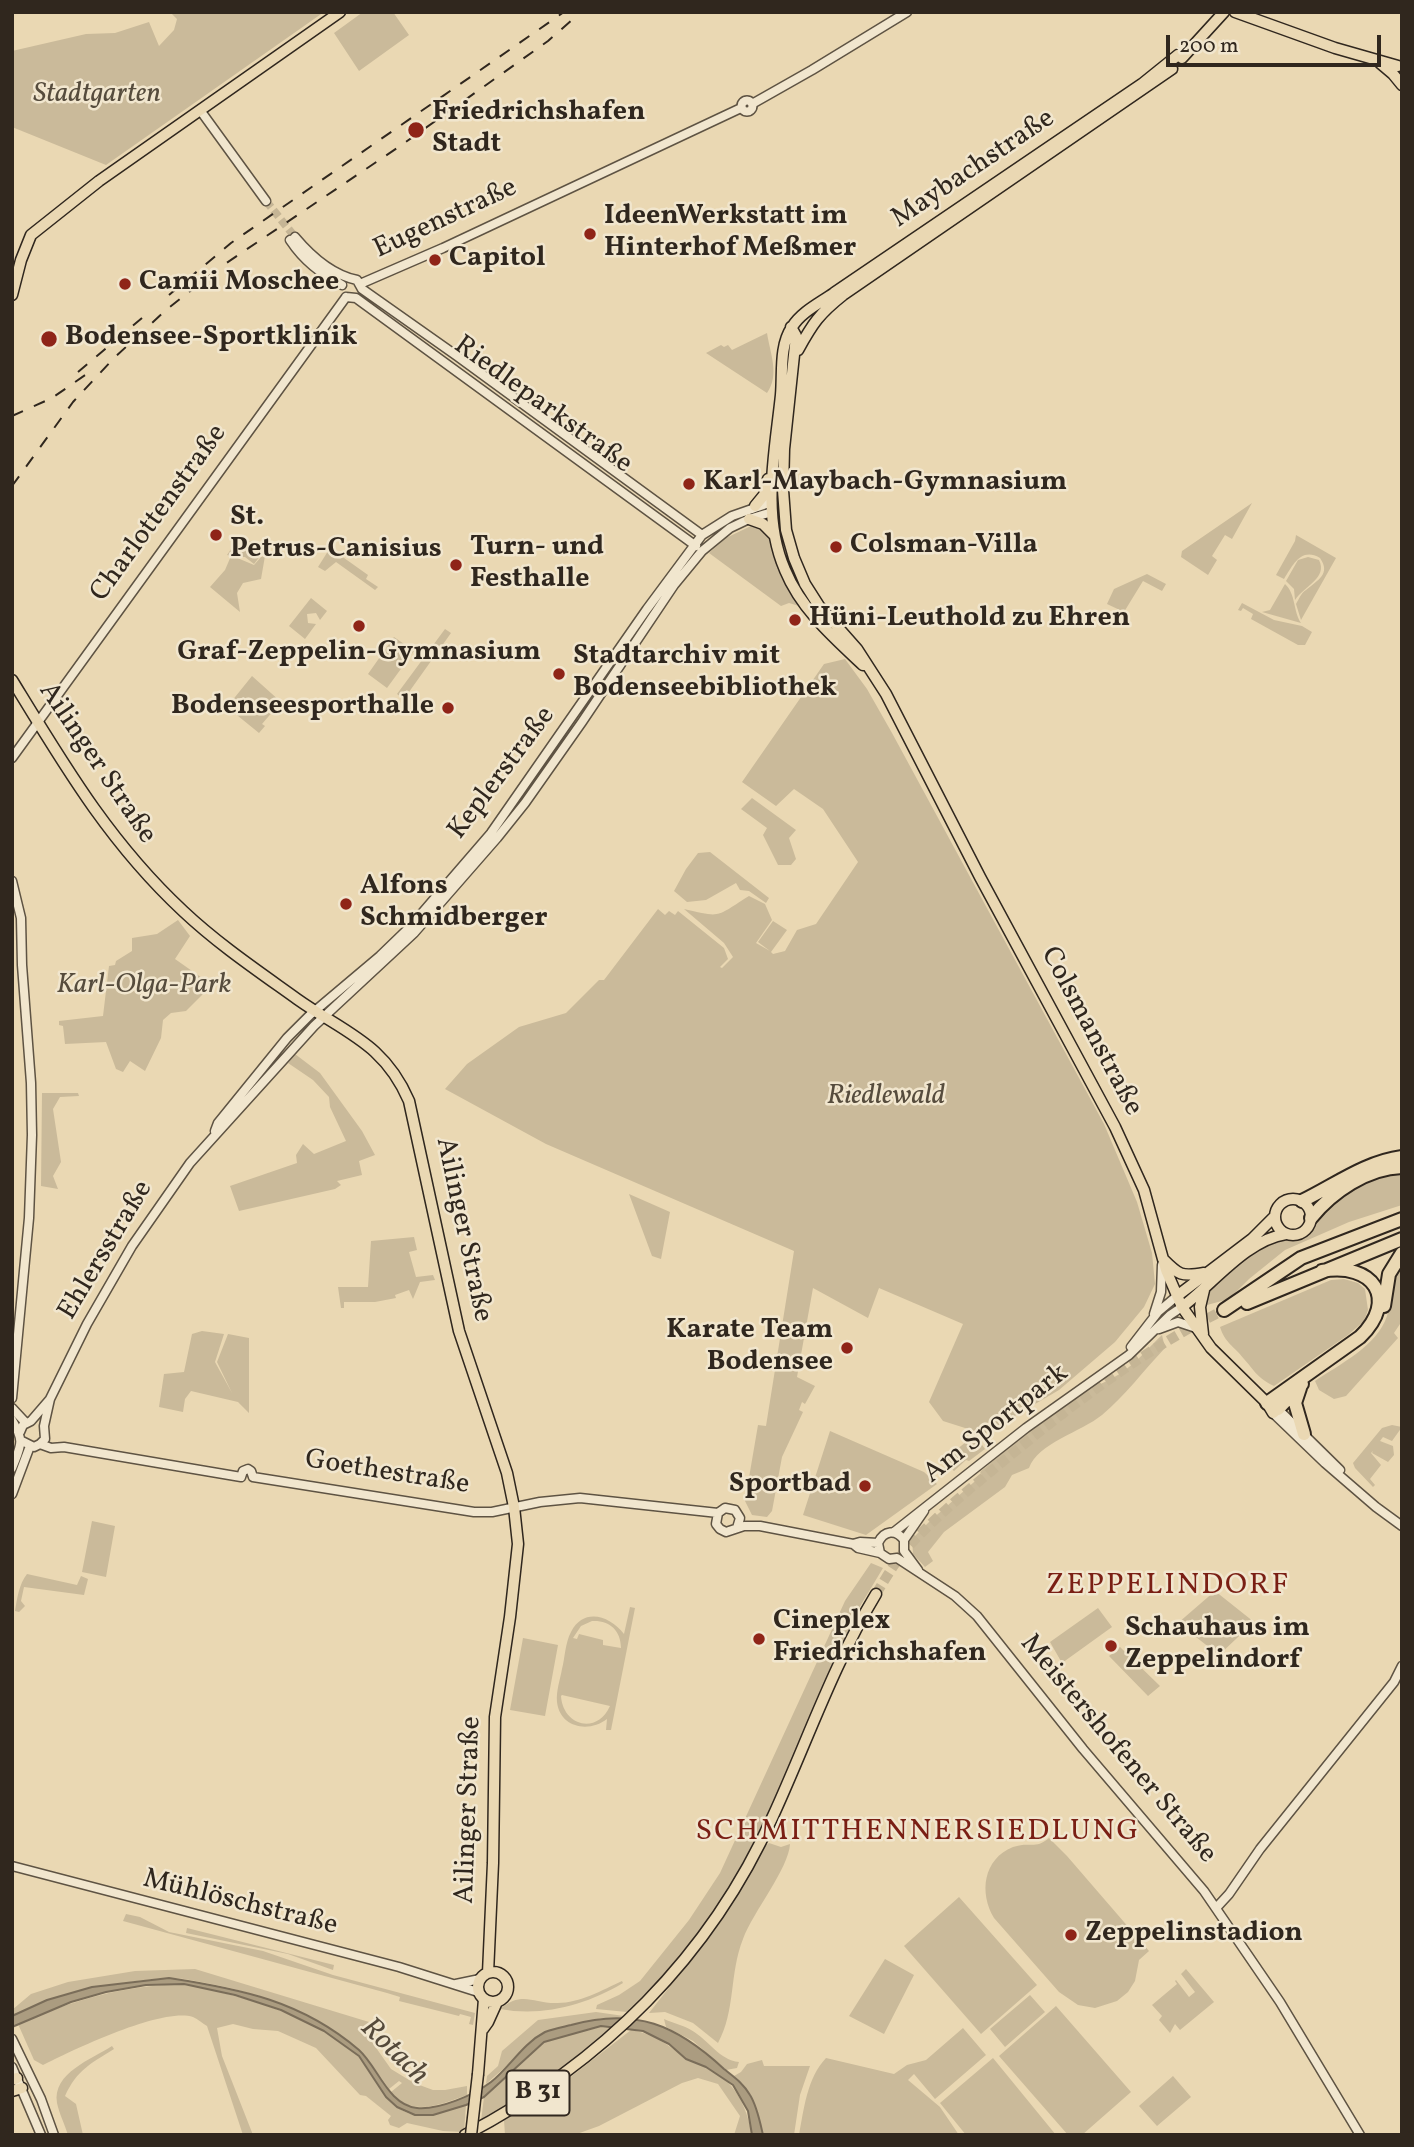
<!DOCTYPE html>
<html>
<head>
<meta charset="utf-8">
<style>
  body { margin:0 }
  #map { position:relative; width:1414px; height:2147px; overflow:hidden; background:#ead8b3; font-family:Vollkorn,serif }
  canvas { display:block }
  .frame { position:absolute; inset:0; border:14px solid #30271e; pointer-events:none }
  .scale { position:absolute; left:1166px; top:35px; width:215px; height:32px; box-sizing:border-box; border:4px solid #30271e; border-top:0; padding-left:9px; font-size:21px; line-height:24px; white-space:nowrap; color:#30271e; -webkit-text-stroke:5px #f1e6ce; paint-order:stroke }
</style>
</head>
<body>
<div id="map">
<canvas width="1414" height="2147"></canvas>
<div class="frame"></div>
<div class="scale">200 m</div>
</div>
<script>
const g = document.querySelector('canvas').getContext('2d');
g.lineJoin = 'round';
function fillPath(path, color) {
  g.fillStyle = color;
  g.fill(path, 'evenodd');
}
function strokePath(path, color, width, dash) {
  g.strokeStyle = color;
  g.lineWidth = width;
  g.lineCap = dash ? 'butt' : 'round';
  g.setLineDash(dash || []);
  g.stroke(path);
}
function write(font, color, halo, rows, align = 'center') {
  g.font = font + ' Vollkorn,serif';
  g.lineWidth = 5;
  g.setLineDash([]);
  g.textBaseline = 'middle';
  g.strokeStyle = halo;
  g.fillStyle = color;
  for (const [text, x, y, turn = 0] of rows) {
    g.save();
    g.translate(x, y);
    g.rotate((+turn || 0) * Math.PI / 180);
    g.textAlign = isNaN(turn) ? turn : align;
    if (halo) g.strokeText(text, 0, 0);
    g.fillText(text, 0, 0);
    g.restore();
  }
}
fillPath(new Path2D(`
  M170,12H324L106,165L12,127V51L86,34L115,33L149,22L159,46L174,30L177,19Z
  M363,12H393L409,35L359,71L334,33Z
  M767,333C770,353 780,375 767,393L706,353L721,345L724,347L728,345L732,350Z
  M1252,503L1232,539L1225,535L1212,556L1217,560L1208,575L1181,557L1182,551Z
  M753,525H760L769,533L783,575L799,606L789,603L781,606L709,553L726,538Z
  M1296,535L1336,558L1301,620L1296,604C1299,599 1301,593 1306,590C1318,580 1331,574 1320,558C1301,547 1293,565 1284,579L1276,575L1295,541Z
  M238,539L259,543L265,554L261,555L254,564L245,557H235L254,565L261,557L265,556L261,579L243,583L237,593L240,612L210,587L225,570L231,556L227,555Z
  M330,548L368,575L366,579L378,587L375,590L336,562L325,571L318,567Z
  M1308,557L1319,560C1328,578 1304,586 1295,600L1294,589L1286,581L1298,560Z
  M1147,574L1166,584L1162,591L1143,581L1124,612L1107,604L1114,589Z
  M1285,584C1296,594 1293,611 1301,623L1262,612L1270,610Z
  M311,598L327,611L320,620L316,613L307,614L308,623L316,624L305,639L289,626Z
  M1242,603L1274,620L1302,626L1312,632L1305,645H1298L1251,619L1253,614L1243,608L1241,611L1238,610Z
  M445,629L451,633L404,699L397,694Z
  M394,637L414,651L387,688L368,674Z
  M845,659L867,689L892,733L1104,1124L1137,1202L1152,1253L1155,1284L1144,1307L1115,1342L1059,1390L984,1434L943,1421L929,1402L963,1324L879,1288L868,1318L813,1288L797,1377L815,1386L805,1404L802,1402L799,1410L803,1412L782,1457L772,1511L767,1517L752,1515L745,1501L758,1425L766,1426L794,1251L546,1144L445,1089L467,1064L519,1027L566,1013L599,980H604L658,909L665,915L669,911L675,915L678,911L724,948L728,959L720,967L722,968L733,957L724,943L684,909C723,918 715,917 749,896L765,904L772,920L756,943L770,951L758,942L773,921L787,930L771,952L773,954L785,951L797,930L816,924L858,862L823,809L794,789L776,806L742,782L824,664Z
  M252,676L281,702L262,724L265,726L259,733L227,707Z
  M752,798L796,830L789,838L796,859L791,865H778L763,835L767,828L741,809Z
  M710,852L769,898L766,903L749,891L740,890L736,883L706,900L687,902L674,891L686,869L698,853Z
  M178,920L190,936L175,959L212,985L186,1011L171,1013L163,1020L161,1038L145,1071L130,1061L123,1072L116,1069L106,1042L65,1044L63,1026L59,1025V1021L103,1016L109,966L115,965L116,961L132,951V938L157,934Z
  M295,1054L320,1073L362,1131L375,1155L359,1161L362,1175L337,1181L341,1185L335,1189L239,1211L230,1186L297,1163L296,1155L303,1144L314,1154L346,1141L330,1107L329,1097L313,1080L288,1063Z
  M42,1093H78L79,1096L60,1097L53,1109L61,1162L53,1176L58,1189L41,1186Z
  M1402,1171V1205L1349,1222L1285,1250L1249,1279L1229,1299L1207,1305C1206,1298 1205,1295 1209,1289C1219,1273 1257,1248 1275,1241C1285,1237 1296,1242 1306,1235C1313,1231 1313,1223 1318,1218C1342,1190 1366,1177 1402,1171Z
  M629,1194L670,1212L661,1259L652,1256Z
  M414,1237L417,1250L409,1252L416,1277L433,1275L435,1280L420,1282L413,1299L409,1290L395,1295L396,1298L375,1302H344V1308H341L338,1287H368L371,1241Z
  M1402,1263V1321L1394,1333L1398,1338L1346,1396L1334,1399L1319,1390L1315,1381C1340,1364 1377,1346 1387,1316C1393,1298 1391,1279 1402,1263Z
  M1344,1279L1358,1283L1365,1289L1368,1310L1364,1321L1348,1335L1274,1386C1257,1378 1255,1371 1244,1359C1234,1346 1225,1343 1220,1327L1331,1280Z
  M202,1331L224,1334L215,1362L232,1393L217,1362L228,1334L249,1338V1413L238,1402L191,1391L185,1399L183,1412L159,1407L164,1374L184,1372L192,1334Z
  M1162,1335L1165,1348C1144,1370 1125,1396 1102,1415C1081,1432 1038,1443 1029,1468L1012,1475L1005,1487L944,1532L928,1552L933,1561L925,1567L913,1554L912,1539L930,1521L982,1475L980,1472L1038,1423L1096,1383L1098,1385C1131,1371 1137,1359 1162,1335Z
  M1392,1425L1402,1427L1392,1441L1383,1437L1380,1441L1393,1446L1394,1455L1388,1462L1372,1453L1373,1451L1371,1453L1381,1465L1370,1479L1375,1485L1373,1487L1355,1468L1353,1463L1382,1428Z
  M830,1431L924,1472L937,1484L866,1535L803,1515Z
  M975,1435L985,1449L969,1461L966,1460L954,1471L943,1460Z
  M92,1521L115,1526L106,1577L82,1572Z
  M871,1563L883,1568L859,1608L861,1610C801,1723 766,1849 686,1951C668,1973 650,1995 627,2012L596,2009L597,2005L619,1995L640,1981L689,1920L720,1873L845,1601Z
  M27,1574L77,1585L81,1576L88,1579L84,1595L24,1587L21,1601L25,1606L19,1612L15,1611C17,1599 19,1584 27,1574Z
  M1215,1591L1254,1622L1219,1655L1178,1623Z
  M630,1607L635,1608L611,1730H606L607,1719C589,1733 560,1728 557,1702C556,1691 560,1680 562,1669C565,1658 565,1643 571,1632C584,1607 610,1616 624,1634ZM592,1621C609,1620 621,1630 621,1648L603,1645V1640L579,1634L577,1639L573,1638L581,1626ZM561,1696L562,1695L610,1706C597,1735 563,1726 561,1696Z
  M1098,1608L1112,1627L1062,1663L1050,1642Z
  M523,1638L558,1645L545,1716L510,1710Z
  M1120,1647L1160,1686L1148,1696L1109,1656Z
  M1049,1838L1067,1856L1149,1951L1139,1960L1135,1981L1128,1992L1117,2001L1095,2008L1078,2005L1059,1992L994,1918C979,1893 983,1859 1013,1847C1030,1841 1035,1850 1049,1838Z
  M769,1843L781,1847L790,1844C789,1868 753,1912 743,1939C729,1974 736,2010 718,2043L693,2023L665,2012L649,2013L716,1928L764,1847Z
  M959,1897L1037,1985L981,2034L904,1946Z
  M126,1914L140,1917L169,1932L263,1951L333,1975L475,2013L473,2025L469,2024L471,2017L460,2014L459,2016L399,2001L400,1997L387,1993L123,1921Z
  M187,1928L334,1965L333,1970L288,1954L186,1933Z
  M885,1959L914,1975L884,2034L849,2016Z
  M195,1969L369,2022L367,2035L391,2069L414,2083L433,2090H445L467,2086V2095C442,2104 411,2118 391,2092L402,2083L399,2081L389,2089C349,2026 291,2002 221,1986C205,1983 186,1978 169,1978C158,1978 147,1980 137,1981C93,1986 55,1997 14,2015L12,2010L31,1994L68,1982L135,1971Z
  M1186,1969L1214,2002L1180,2030L1175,2024L1170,2033L1159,2020L1162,2016L1152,2005L1177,1984L1175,1981L1176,1980L1189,1997L1195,1992L1181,1974Z
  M622,1981L623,1983C586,2005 543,2017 500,2009C523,1990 533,2004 558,2003C579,2003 603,1990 622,1981Z
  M184,1984C246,1997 306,2013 356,2054C378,2072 382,2107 414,2115C425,2117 454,2108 466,2105L464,2132L443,2131L407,2123L399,2128L390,2125L388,2120L391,2116L366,2096L360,2095L316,2048L278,2031L253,2029L233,2024L217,2028L222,2056L253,2135H243L207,2026C203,2024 198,2019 193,2017C162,2007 73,2050 43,2065L34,2060L18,2024C77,1999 120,1986 184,1984Z
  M1030,1995L1045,2012L1005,2047L990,2029Z
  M1056,2006L1131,2092L1082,2135H1068L999,2056Z
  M596,2012L624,2016L622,2018H602L545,2032L486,2084L487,2076L498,2066L502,2051L538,2020Z
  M664,2019C673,2023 683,2025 691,2030C709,2040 719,2060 739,2062L737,2068L726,2070L693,2041L666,2027Z
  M601,2026L612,2027L558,2072L481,2121L484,2097L535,2048L544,2042Z
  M963,2028L986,2055L935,2099L914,2074L908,2080L940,2107L959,2135H799C804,2109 807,2078 826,2058L894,2074L907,2065L926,2060Z
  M631,2030C652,2033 667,2044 684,2057C690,2061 697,2063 704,2066C734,2080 746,2103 752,2135H734L740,2116L718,2084L698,2078L682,2083L599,2126L574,2135H505L504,2120L564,2082Z
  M112,2046L114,2049C90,2064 77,2070 65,2096L76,2104L83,2135H68C65,2125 59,2113 57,2103C52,2073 92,2059 112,2046Z
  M993,2058L1056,2135H966L940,2103Z
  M762,2060L764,2066H810L800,2095L794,2135H763L758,2114L734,2076L741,2072L747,2064Z
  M1173,2076L1191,2097L1157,2126L1139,2106Z`), '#caba9a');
const water = new Path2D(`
  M169,1978C241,1989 302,2001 359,2050C378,2067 388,2105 417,2108C439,2110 474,2095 491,2082C511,2066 522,2044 545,2032C553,2029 563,2027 571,2025C635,2007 677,2025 724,2069C734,2077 743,2083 750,2095C757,2106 760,2122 763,2135H752L748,2111L733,2085L706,2067L686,2059L669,2044L643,2031L601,2026L544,2042L484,2097L466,2105L433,2115H415L397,2107L386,2097L359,2056L324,2031L281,2010L235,1995L184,1984L146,1985L106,1992L71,2002L12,2027V2016L47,2000L92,1987Z`);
fillPath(water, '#ab9c80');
strokePath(water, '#7a6d59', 2);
strokePath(new Path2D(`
  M266,201L295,237`), '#c5b595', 8, [8, 4]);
strokePath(new Path2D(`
  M876,1594C886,1578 896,1560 909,1546C940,1512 977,1483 1012,1454C1078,1400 1147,1348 1224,1310`), '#c5b595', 10, [10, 5]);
const minor = new Path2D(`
  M741.5 106a5.5 5.5 0 1 1 11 0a5.5 5.5 0 1 1-11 0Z
  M752,104L812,70L907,12
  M200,110L266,201
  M295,237C311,256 333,275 357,280L362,289L457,356L702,535
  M290,240C304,261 320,273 342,285
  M360,284L443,248L741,108
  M346,297L356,298L696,546
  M12,758L346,297
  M12,881L21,918L22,965L31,1083L32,1135L29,1218L12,1398
  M215,1131L218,1123L287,1038L310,1015L380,956L409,928L491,833L647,609L702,535L732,516L772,502
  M1154,1314L1161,1292L1162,1265
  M1159,1329L1178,1322L1196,1328
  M1131,1347L1158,1312L1177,1296
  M12,1408L26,1423
  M1278,1409L1340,1470
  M1273,1413L1325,1463L1376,1507L1402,1526
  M12,1420C25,1442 21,1445 12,1468
  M20,1432L23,1425L31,1421L50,1399
  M22,1441L34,1447L40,1444L45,1439L44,1426L50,1399L87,1324L132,1246L190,1163L314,1026L414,933L497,838L525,803L582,722L674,585L702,551L730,528L749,519L772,512
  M40,1444L51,1448L64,1447L241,1477
  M241,1477L243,1471L248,1469L251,1471L253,1477
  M253,1477L474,1512H492L540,1502L580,1498L718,1513
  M12,1494L30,1446
  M737,1528L740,1518L735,1510L725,1508L718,1513L716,1524L720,1529L726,1532L744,1526H760L853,1544L858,1548L880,1553L889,1559L897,1558L955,1596L977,1616L1083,1749L1204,1891L1280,2002L1360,2135
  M894,1532L1026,1428L1129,1355L1170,1315L1182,1307
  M904,1540L924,1511
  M853,1544L860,1542L878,1543
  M880,1553L878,1543C884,1530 896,1529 904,1540V1551L918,1570
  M12,1866L399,1967L478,1992
  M1217,1907L1229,1894L1260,1849L1394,1682L1402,1666
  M456,1984L480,1979
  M12,2039L41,2099L54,2135
  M12,2067L41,2135`);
const major = new Path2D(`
  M1235,12L1335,48L1398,66
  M1182,58L1224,12
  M1380,63L1393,74L1402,85
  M12,295L21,260L31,235L99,181L340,12
  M791,327L796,336L784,449L783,490L786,530L794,558L805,584L819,606L857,649L886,694L980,877L1115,1127L1144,1190L1166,1270L1182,1307L1211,1348L1267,1403L1273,1413L1278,1409L1272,1406
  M798,350C813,323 819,314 843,295L1172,69
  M755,506L764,495L768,479
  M749,519L763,524L774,535
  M863,665C833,637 801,609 785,570C761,515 775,453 781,395C783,373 779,346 792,327C801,312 820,303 834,293L1142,84L1178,55L1184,54
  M12,680C64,765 109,842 183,911C218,944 258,971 297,999C345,1033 384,1043 409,1101L459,1331L507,1473L514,1507L518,1544L510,1617L495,1717L493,1863L488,1973
  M1275 1217a18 18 0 1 1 36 0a18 18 0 1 1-36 0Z
  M1163,1259C1179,1275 1181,1277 1204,1273
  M1177,1296L1252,1239L1274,1217
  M1182,1307C1213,1284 1246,1240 1286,1234
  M1203,1334L1200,1307L1204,1290
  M478 1987a15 15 0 1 1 30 0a15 15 0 1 1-30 0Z
  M483,2029L488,2022L497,2002
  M478,2074L484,1999
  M12,2080L17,2078
  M12,2091L22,2088
  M465,2135C601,2064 710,1957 773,1816C807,1742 833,1665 876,1594`);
const highway = new Path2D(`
  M1302,1201C1335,1185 1365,1162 1402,1157
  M1311,1218C1332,1192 1367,1168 1402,1167
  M1247,1303L1402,1239
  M1384,1306L1389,1274L1402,1253
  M1224,1310L1301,1258L1402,1219
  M1300,1388L1295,1403L1304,1434
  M1267,1403L1360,1337C1399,1299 1373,1262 1322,1271
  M1278,1409L1302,1384`);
strokePath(minor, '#5e5343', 11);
strokePath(major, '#30271e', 13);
strokePath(highway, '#30271e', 16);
strokePath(minor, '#f1e6ce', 8);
strokePath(major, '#ead8b3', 10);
strokePath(highway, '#ead8b3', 12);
strokePath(new Path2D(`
  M169,295L231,243L564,12
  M78,372L142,318
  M12,416L52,398L91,371
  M12,486L73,402L114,358L166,310L222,266L403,144L548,41L581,12`), '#30271e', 2, [12, 12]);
const majorBridge = new Path2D(`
  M471,2135L478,2074`);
strokePath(majorBridge, '#30271e', 13, []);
strokePath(majorBridge, '#ead8b3', 10);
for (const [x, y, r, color] of [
  [416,130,9,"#8f2418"],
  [590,234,7,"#8f2418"],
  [435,260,7,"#8f2418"],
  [125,284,7,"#8f2418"],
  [49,339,9,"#8f2418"],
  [689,484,7,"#8f2418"],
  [216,535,7,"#8f2418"],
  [836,547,7,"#8f2418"],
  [456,565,7,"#8f2418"],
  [795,620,7,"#8f2418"],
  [359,626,7,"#8f2418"],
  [559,674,7,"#8f2418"],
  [448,708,7,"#8f2418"],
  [346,904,7,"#8f2418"],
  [847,1348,7,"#8f2418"],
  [865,1486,7,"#8f2418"],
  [759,1639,7,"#8f2418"],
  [1111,1646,7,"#8f2418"],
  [1071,1935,7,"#8f2418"]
]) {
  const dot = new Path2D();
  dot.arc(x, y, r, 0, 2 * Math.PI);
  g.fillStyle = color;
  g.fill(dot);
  strokePath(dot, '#f1e6ce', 2.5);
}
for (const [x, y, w] of [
  [538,2093,63]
]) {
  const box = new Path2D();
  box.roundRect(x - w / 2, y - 22.5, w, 45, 5);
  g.fillStyle = '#f1e6ce';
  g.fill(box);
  strokePath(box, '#30271e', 2);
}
write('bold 26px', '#30271e', null, [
  ["B 31",538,2093]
]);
write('italic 28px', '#564c3d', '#f1e6ce', [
  ["Stadtgarten",97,96],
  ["Karl-Olga-Park",144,987],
  ["Riedlewald",886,1098]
]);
write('bold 28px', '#30271e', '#f1e6ce', [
  ["Friedrichshafen",432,114],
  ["Stadt",432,146],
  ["IdeenWerkstatt im",604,218],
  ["Hinterhof Meßmer",604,250],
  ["Capitol",449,260],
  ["Camii Moschee",139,284],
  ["Bodensee-Sportklinik",65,339],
  ["Karl-Maybach-Gymnasium",703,484],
  ["St.",230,519],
  ["Petrus-Canisius",230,551],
  ["Colsman-Villa",850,547],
  ["Turn- und",470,549],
  ["Festhalle",470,581],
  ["Hüni-Leuthold zu Ehren",809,620],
  ["Graf-Zeppelin-Gymnasium",359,654,"center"],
  ["Stadtarchiv mit",573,658],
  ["Bodenseebibliothek",573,690],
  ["Bodenseesporthalle",434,708,"right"],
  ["Alfons",360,888],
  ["Schmidberger",360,920],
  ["Karate Team",833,1332,"right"],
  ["Bodensee",833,1364,"right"],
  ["Sportbad",851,1486,"right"],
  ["Cineplex",773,1623],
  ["Friedrichshafen",773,1655],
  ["Schauhaus im",1125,1630],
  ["Zeppelindorf",1125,1662],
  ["Zeppelinstadion",1085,1935]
], 'left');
write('28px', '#30271e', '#f1e6ce', [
  ["Maybachstraße",974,170,-34],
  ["Eugenstraße",446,220,-25],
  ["Riedleparkstraße",542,406,36],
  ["Charlottenstraße",160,514,-54],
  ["Ailinger Straße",96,764,56],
  ["Keplerstraße",503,774,-53],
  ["Colsmanstraße",1090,1032,62],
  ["Ailinger Straße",462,1230,78],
  ["Ehlersstraße",107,1251,-59],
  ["Am Sportpark",997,1425,-38],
  ["Goethestraße",387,1474,9],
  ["Meistershofener Straße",1117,1750,50],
  ["Ailinger Straße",470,1810,-88],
  ["Mühlöschstraße",240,1904,14]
]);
g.letterSpacing = '2px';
write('30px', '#7a1f14', '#f1e6ce', [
  ["ZEPPELINDORF",1168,1587],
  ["SCHMITTHENNERSIEDLUNG",918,1833]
]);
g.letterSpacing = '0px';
write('italic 30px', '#554a3b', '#f1e6ce', [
  ["Rotach",393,2053,44]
]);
</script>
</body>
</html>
